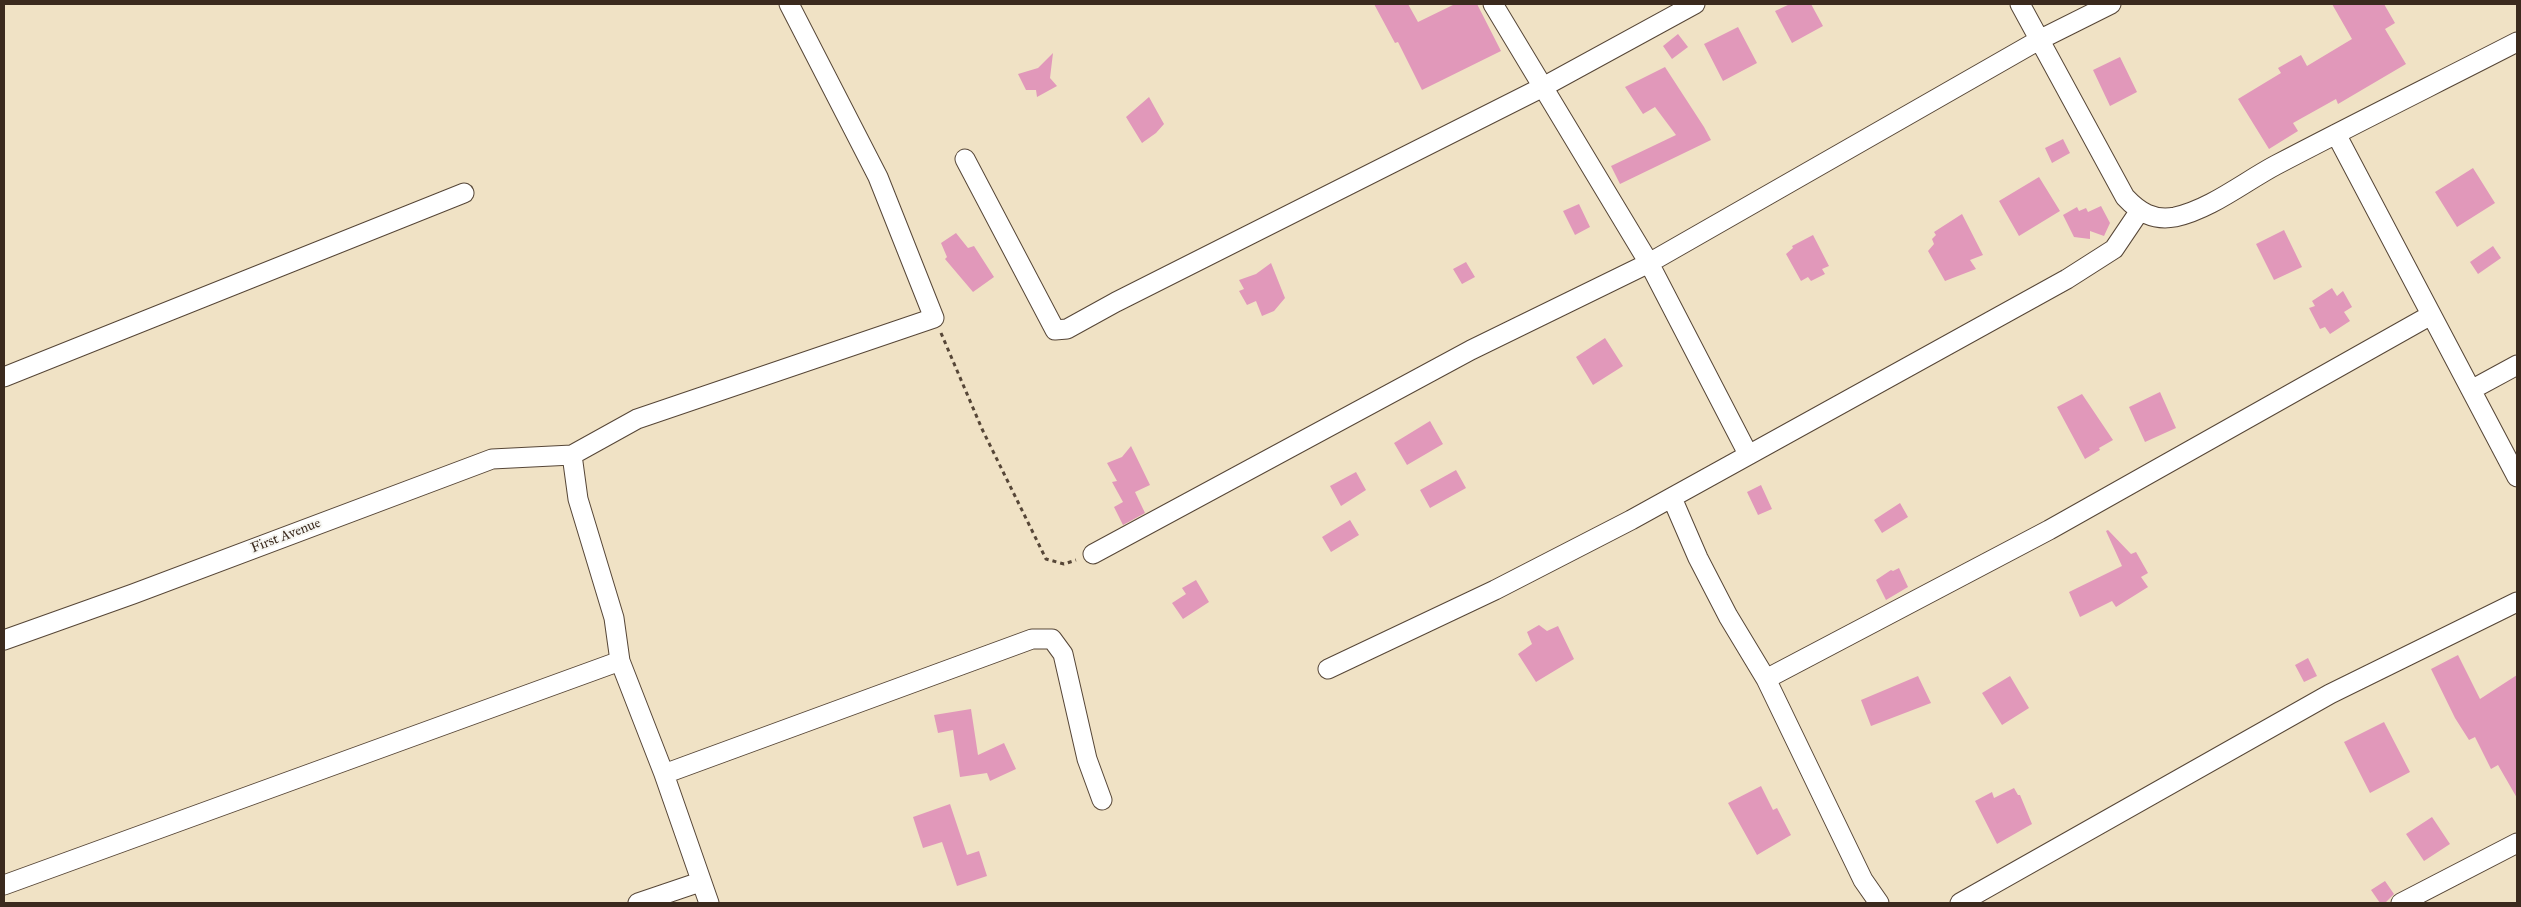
<!DOCTYPE html>
<html>
<head>
<meta charset="utf-8">
<style>
  body { margin:0 }
  #map { position:relative; width:2521px; height:907px; overflow:hidden; background:#f0e2c5; font-family:"IM FELL Great Primer",serif }
  canvas { display:block }
  .frame { position:absolute; inset:0; border:5px solid #3b2a1e; pointer-events:none }
</style>
</head>
<body>
<div id="map">
<canvas width="2521" height="907"></canvas>
<div class="frame"></div>
</div>
<script>
const g = document.querySelector('canvas').getContext('2d');
g.lineJoin = 'round';
function fillPath(path, color) {
  g.fillStyle = color;
  g.fill(path, 'evenodd');
}
function strokePath(path, color, width, dash) {
  g.strokeStyle = color;
  g.lineWidth = width;
  g.lineCap = dash ? 'butt' : 'round';
  g.setLineDash(dash || []);
  g.stroke(path);
}
function write(font, color, halo, rows, align = 'center') {
  g.font = font + ' "IM FELL Great Primer",serif';
  g.lineWidth = 4;
  g.setLineDash([]);
  g.textBaseline = 'middle';
  g.strokeStyle = halo;
  g.fillStyle = color;
  for (const [text, x, y, turn = 0] of rows) {
    g.save();
    g.translate(x, y);
    g.rotate((+turn || 0) * Math.PI / 180);
    g.textAlign = isNaN(turn) ? turn : align;
    if (halo) g.strokeText(text, 0, 0);
    g.fillText(text, 0, 0);
    g.restore();
  }
}
fillPath(new Path2D(`
  M1374,4H1408L1418,22L1455,4H1477L1501,51L1422,90L1398,42L1395,43Z
  M1790,4H1811L1823,26L1792,43L1775,11Z
  M2332,4H2384L2395,23L2385,29L2406,64L2338,104L2336,99L2293,123L2298,131L2269,149L2238,99L2281,73L2278,68L2301,55L2307,66L2352,39Z
  M1738,27L1757,63L1723,81L1704,44Z
  M1678,34L1688,47L1672,59L1663,46Z
  M1053,53L1050,78L1057,86L1037,97L1036,90H1026L1018,74L1038,68Z
  M2120,57L2137,92L2110,106L2093,70Z
  M1665,67L1704,127L1711,140L1620,184L1611,166L1676,135L1655,107L1643,114L1625,87Z
  M1149,97L1164,124L1156,133L1142,143L1126,117Z
  M2063,139L2070,153L2052,163L2045,148Z
  M2473,168L2495,203L2457,227L2435,192Z
  M2039,177L2060,211L2019,236L1999,201Z
  M1579,204L1590,227L1575,235L1563,211Z
  M2101,206L2110,223L2104,236L2090,231V239L2074,237L2063,215L2077,207L2079,211L2086,208L2088,212Z
  M1962,214L1983,255L1970,260L1976,269L1945,281L1928,251L1934,244L1932,239L1936,235L1934,232Z
  M2284,230L2302,267L2274,280L2256,244Z
  M956,233L968,248L974,246L994,277L973,292L945,259L947,257L941,243Z
  M1813,235L1829,266L1822,269L1825,274L1811,281L1808,277L1801,281L1786,254L1793,248L1792,246Z
  M2493,246L2501,258L2478,274L2470,262Z
  M1466,262L1475,277L1462,284L1453,269Z
  M1271,263L1285,298L1274,311L1262,316L1256,301L1247,305L1239,291L1244,289L1239,280L1256,274Z
  M2332,288L2337,296L2343,291L2352,307L2344,312L2350,321L2330,334L2325,327L2320,329L2309,308L2315,306L2312,301Z
  M1605,338L1623,366L1593,385L1576,357Z
  M2160,392L2176,428L2145,442L2129,407Z
  M2082,394L2113,440L2099,448L2100,450L2085,459L2057,407Z
  M1430,421L1443,444L1407,465L1394,443Z
  M1131,446L1150,485L1135,492L1145,513L1123,525L1114,507L1123,502L1112,482L1117,481L1107,463L1122,457Z
  M1456,470L1466,488L1430,508L1420,490Z
  M1356,472L1366,490L1341,506L1330,486Z
  M1761,485L1772,509L1758,515L1747,492Z
  M1900,503L1908,517L1882,533L1874,520Z
  M1350,520L1359,535L1331,552L1322,537Z
  M2108,530L2131,554L2136,552L2148,573L2141,577L2148,587L2116,607L2112,601L2080,617L2069,592L2122,566L2106,531Z
  M1899,568L1908,587L1886,600L1876,580L1891,570L1893,571Z
  M1196,580L1209,602L1183,619L1172,603L1186,594L1182,588Z
  M1539,625L1547,631L1558,626L1574,659L1536,682L1518,654L1532,644L1527,632Z
  M2458,655L2480,699L2517,675V798L2498,765L2491,769L2475,737L2469,740L2455,718L2431,669Z
  M2308,658L2317,676L2304,682L2295,665Z
  M1918,676L1931,703L1871,726L1861,700Z
  M2010,676L2029,708L2002,725L1982,693Z
  M971,709L978,755L1004,743L1016,769L990,781L987,773L960,777L953,730L938,733L934,715Z
  M2384,722L2410,772L2370,793L2344,742Z
  M1761,786L1773,810L1777,808L1791,835L1757,855L1728,803Z
  M2014,788L2018,795H2020L2032,824L1997,844L1975,801L1992,792L1994,798Z
  M950,804L967,855L979,851L987,876L957,886L942,842L923,848L913,817Z
  M2432,817L2450,844L2424,861L2406,834Z
  M2385,881L2394,894L2385,903H2380L2371,890Z`), '#e198ba');
const minor = new Path2D(`
  M1493,4L1649,263L1748,454
  M2020,4L2125,197C2139,212 2153,221 2175,217C2211,209 2244,182 2276,165C2356,123 2437,83 2517,42
  M2336,134L2517,477
  M965,159L1055,330L1067,329L1116,302L1543,87L1695,4
  M4,377L464,193
  M2471,390L2517,365
  M572,455L578,499L614,618L620,661L664,774L709,903
  M1672,498L1698,558L1728,616L1766,679L1863,880L1879,903
  M1093,554L1471,350L1649,263L2039,40L2111,4
  M4,640L133,594L492,459L572,455L637,419L934,318L878,177L789,4
  M1328,669L1495,590L1631,520L2067,279L2114,249L2139,212
  M1766,679L2049,530L2431,315
  M664,774L1032,639H1052L1063,654L1087,759L1102,800
  M4,885L620,661
  M638,903L700,882
  M1960,903L2330,694L2517,602
  M2401,903L2517,843`);
strokePath(minor, '#564637', 21);
strokePath(new Path2D(`
  M941,333L982,429L1046,559L1064,564L1076,560`), '#564637', 3, [4, 4]);
strokePath(minor, '#fff', 19);
write('14px', '#3b2a1e', '#f6f6f2', [
  ["First Avenue",286,536,-21]
]);
</script>
</body>
</html>
